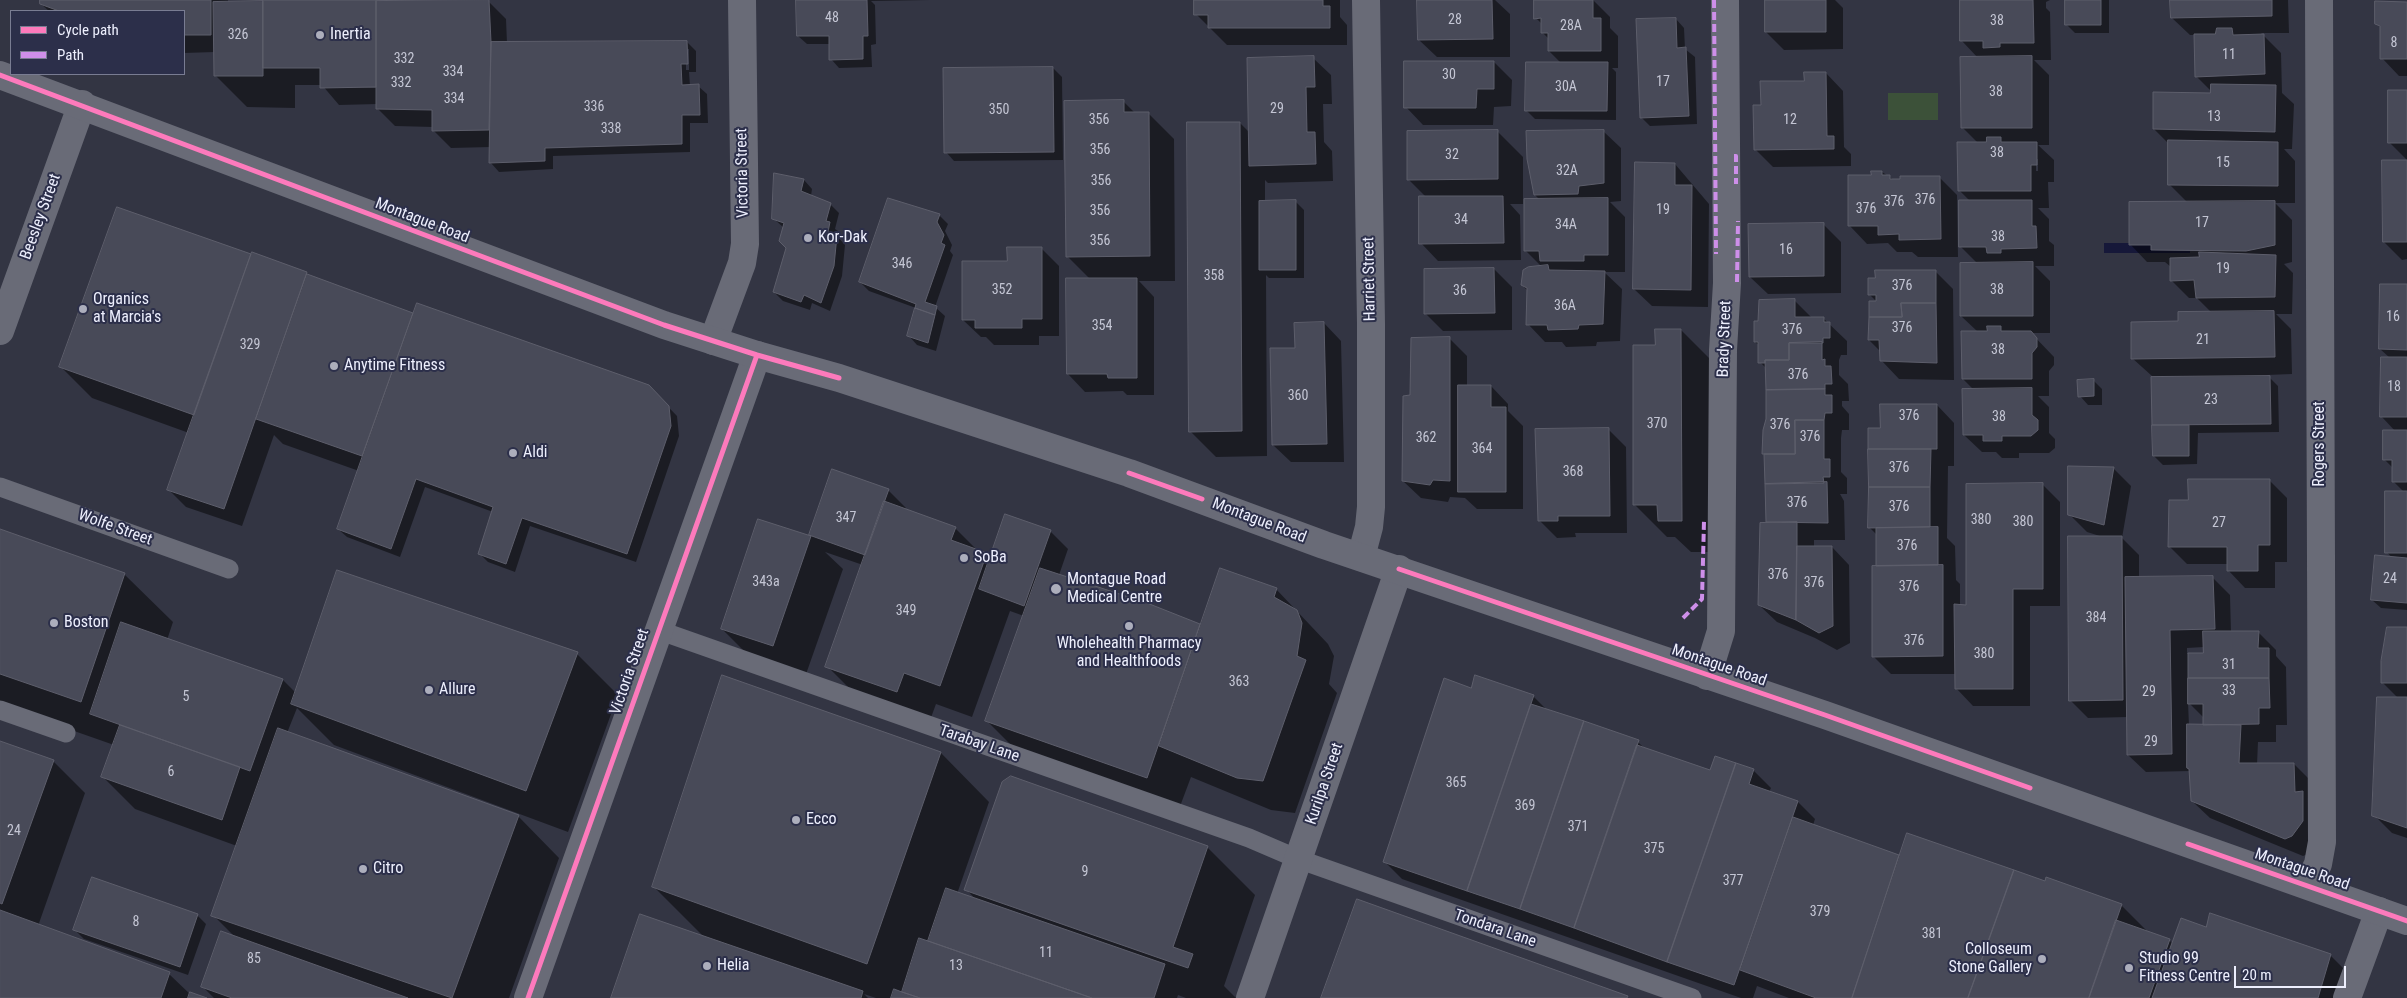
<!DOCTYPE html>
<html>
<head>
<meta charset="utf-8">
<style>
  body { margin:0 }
  #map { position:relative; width:2407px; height:998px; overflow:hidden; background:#333543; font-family:"Roboto Condensed",sans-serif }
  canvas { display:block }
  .legend { position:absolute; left:10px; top:10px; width:175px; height:65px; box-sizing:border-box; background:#2c2f4a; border:1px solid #797c92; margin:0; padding:6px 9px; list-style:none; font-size:15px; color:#edeffd }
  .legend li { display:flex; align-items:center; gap:10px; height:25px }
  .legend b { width:25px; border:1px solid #797c92 }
  .scale { position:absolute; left:2234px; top:966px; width:112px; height:22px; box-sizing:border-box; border:2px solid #edeffd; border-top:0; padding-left:6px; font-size:15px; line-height:18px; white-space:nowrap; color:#edeffd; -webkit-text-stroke:4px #2c2f4a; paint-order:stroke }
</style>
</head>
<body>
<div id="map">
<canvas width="2407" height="998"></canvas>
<ul class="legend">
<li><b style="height:6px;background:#fd7abc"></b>Cycle path</li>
<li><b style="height:6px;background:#ce8fe9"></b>Path</li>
</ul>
<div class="scale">20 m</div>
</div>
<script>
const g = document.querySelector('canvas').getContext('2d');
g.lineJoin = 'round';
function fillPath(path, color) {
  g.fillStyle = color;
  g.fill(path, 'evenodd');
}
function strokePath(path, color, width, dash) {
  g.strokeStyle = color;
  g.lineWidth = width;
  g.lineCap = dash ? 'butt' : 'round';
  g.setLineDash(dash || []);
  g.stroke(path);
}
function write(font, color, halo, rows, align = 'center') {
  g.font = font + ' "Roboto Condensed",sans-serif';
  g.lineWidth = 4;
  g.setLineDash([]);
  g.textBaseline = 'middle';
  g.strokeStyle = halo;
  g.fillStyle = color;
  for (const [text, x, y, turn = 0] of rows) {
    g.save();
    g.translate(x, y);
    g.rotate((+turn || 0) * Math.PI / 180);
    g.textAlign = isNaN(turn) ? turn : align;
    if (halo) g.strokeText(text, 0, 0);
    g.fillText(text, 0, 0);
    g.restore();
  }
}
fillPath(new Path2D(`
  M1888,93H1938V120H1888Z`), '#3c5139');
fillPath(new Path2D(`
  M2104,243H2190V253H2104Z`), '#161839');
fillPath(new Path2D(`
  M41,0H228V3H262L265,0L489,2L506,19L507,43L687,42L696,51V72H689L690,86H698L707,94L708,123H690V152L553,156V169L499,172L491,163V147L451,148L433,130V127L395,126L378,109V104L339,105L322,85H295V108L247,107L215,75V52L184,53V11H49L41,4ZM686,49H689V70H686Z
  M797,0H930L871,1L875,5L876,44L871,45L872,67L839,68L831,59L830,44H807L798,36Z
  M1196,0H1340V17L1347,25V45H1227L1196,14Z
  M1418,0H1495L1510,14V57H1437L1419,40Z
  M1536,0H1593L1610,17V28L1618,36V68H1612L1616,72V120L1535,119L1527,111L1561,63L1549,51V39L1543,33V25L1536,18Z
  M1766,0H1835L1843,8V49L1784,50L1766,32Z
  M1961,0H2050L2046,2V8L2050,12L2051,60H2034L2049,75V145H2038L2054,160V182H2048L2049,208H2038L2049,219V241L2054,245V266H2035L2050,281V333H2031L2054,357V365L2049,371V396H2038L2049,407V433L2055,439V448L2049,453H2019V458H2002L1996,452H1982L1964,435L1974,390L1963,379L1978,332L1961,316L1978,264L1961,247L1970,201L1959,190L1978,143L1962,127L1978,58L1962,41ZM2036,159H2038V171H2036Z
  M2066,0H2109V33H2075L2067,25Z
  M2171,0H2288L2289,33H2261L2281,53L2282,93L2294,104L2292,149H2284L2295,161V203H2275L2292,220V262L2284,264L2293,273L2292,314H2276L2291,329L2292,374L2267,375L2278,386L2279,432L2198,433L2197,464L2163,465L2154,456L2152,376L2132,358L2179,323L2212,313L2197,298H2189L2171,280V267L2165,262H2147L2130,244L2188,203L2169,184V144L2154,129L2212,94V92L2196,76L2195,35H2190L2172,18Z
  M2407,3V76H2399L2382,58V29L2376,23Z
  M1676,19L1684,28L1685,49L1695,57L1697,124L1650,126L1641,117Z
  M1313,58L1331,75L1332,104H1323L1324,142L1332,151L1333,181L1268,183L1265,180V202L1295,201L1304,210V278H1269L1266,275L1267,456L1216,457L1190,431L1240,123L1250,133Z
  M1494,62L1512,80L1511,106L1494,107L1493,125H1423L1406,107Z
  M1053,68L1062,77L1063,160L954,161L946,152Z
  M1826,73L1843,91L1844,147L1851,154V166L1773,167L1755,149L1805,82Z
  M2407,91V160L2389,142Z
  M1124,102L1135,113H1148L1174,139L1175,281H1139L1154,297V395H1127L1123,391L1085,392L1068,374L1090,279L1067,256Z
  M1497,131L1523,157V204H1510L1520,215L1521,260L1438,261L1421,243L1426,197L1408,179Z
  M1603,131L1621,148V201L1610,202L1625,217V272H1604L1622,289L1620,341L1597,342L1596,346L1566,347L1562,342H1545L1528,324V291L1522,285L1542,267L1525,250L1540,200L1535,195Z
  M2407,161V259L2402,260L2384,242Z
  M1675,164L1709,204L1708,307L1652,306L1634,289Z
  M1882,172L1894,180L1939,177L1957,195L1958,257H1918L1912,252H1897L1888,243L1867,244L1850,226L1872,176Z
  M775,174L804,180L812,189L811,196L830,204L839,213L835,229L838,231L837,236L845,245L842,276L830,311L812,303L810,310L783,301L774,292L788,248L784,228L773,218Z
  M939,215L948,224L945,231L952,245L950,251L953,255L935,307L945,316L936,351L917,345L909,336L916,308L869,291L860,282Z
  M1823,224L1841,242V293L1768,294L1750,277Z
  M1041,248L1059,266V336H1039V345H994L986,337H981L963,320L1008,262Z
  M252,254L414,315L648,386L677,416L679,436L636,562L530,526L515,572L488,562L479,553L493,512L425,487L400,557L347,537L338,529L359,471L283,444L274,435L242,526L186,507L169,490L189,433L92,398L60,366L250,255L251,256Z
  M1494,269L1512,287V330L1443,331L1425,313Z
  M1935,271L1953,289L1954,380L1899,379L1882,361L1881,352L1869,340L1877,302L1869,294Z
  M2407,285V610L2381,608L2372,600L2392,558L2387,552L2404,492L2393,481V468L2384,459L2396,432L2381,416L2390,358L2380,349Z
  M1795,301L1813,319H1824L1847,341V355H1841L1839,360V375L1848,384L1849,401H1842V406L1849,414V430H1842L1841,438V472L1847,478V494H1840L1844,501L1845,540H1814V547H1832L1849,565L1850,643L1837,650L1815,638L1777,622L1759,605L1767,524L1766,456L1763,453L1767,420V369L1760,362V346L1755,342L1760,322Z
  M1324,323L1341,341L1344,462H1291L1273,445L1296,349Z
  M1681,330L1713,362L1714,552H1691L1675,537H1667L1635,505L1656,346Z
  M1449,338L1467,356V387L1491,386L1508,404V411L1523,426V509H1477L1465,498L1450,497L1448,502L1421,498L1403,481L1412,397Z
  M2093,380L2102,389V405H2088L2080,396Z
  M1937,405L1954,423V466H1948L1947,538L1955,546L1956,580L1960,584V606H1967L2043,485L2060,502V606H2030V706H1973L1956,688V674H1891L1873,656L1877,535L1869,527L1881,429Z
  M1609,430L1626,447L1627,533H1575L1576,537L1557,538L1539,520Z
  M2113,468L2131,486L2122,538L2139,555V578L2212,577L2230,595L2231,632H2258L2276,650V656L2286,667L2287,725H2276V742H2258L2257,765L2294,764L2312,782L2310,853L2303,856L2210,818L2192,801L2191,771L2146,772L2128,755V717L2088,718L2070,700L2103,537L2087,532L2069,514ZM2204,647V654H2187V648ZM2188,702L2204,718V726H2189Z
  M832,470L888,490L906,508L905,510L955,528L978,551L991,559L1050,531L1068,549L1059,575L1147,604L1200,625L1221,570L1276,589L1328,644L1334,656L1329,684L1337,693L1295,813L1271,810L1191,777L1179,809L1019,753L987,721L1024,616L1010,611L972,717L936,704L929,723L859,698L827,666L863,565L825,552L843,569L805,677L754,661L722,629L809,537Z
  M2270,481L2287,498V562H2275V588H2245L2228,570V564H2187L2169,546L2189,501Z
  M0,530L124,574L173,622L167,640L283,680L296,693L577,654L618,695L568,832L334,745L297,708L287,733L518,816L559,858L509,998H214L202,986L236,938L213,915L237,846L135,809L103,777L114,745L3,706L0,703Z
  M2407,629V838L2392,833L2374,815L2398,698L2382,682Z
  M722,677L941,753L989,802L957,894L977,901L966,889L1207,847L1255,895L1224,986L1236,998H1186L1178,995L1177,998H876L864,994L868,998H612L704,937L654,887Z
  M1472,689L1533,696L1547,710L1638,742L1646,750L1710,771L1753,770L1771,788L1769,792L1798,802L1815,819L1813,825L1900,856L2045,883L2121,905L2149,933L2169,940L2173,944L2207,928L2330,955L2348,973L2341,998H1789L1757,986L1753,998H1741L1402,879L1384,861Z
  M0,743L53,761L85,793L38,926L169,974L191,995L203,998H0Z
  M197,915L206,924L188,975L84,939L75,930Z`), '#0007');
const building = new Path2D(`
  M40,0H211V35H184V11H59L40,4Z
  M263,0H376V87L320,88V68H263Z
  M489,0L491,42L489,130L432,131V110L376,109V1Z
  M796,0H867L868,36H863V59L829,60V36H797Z
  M1194,0H1323V6H1330V28H1208V15H1194Z
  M1417,0H1492L1493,39L1418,40Z
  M1534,0H1593V18H1601V51H1548V33H1541V18L1534,19Z
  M1765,0H1826V32H1765Z
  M1960,0H2033L2034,43H2000V47L1983,48V41H1960Z
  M2065,0H2101V25H2065Z
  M2170,0H2272V16L2171,18Z
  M263,1V76H214L213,2Z
  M2375,1L2407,2V59H2380V26L2375,24Z
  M1676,18L1677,48L1686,47L1689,116L1640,118L1636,19Z
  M2217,28H2232L2233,35L2264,34L2265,74L2195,77L2194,34H2215Z
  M687,41L688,64H681L682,85L699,84L700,115H682V144L545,148V161L489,163L491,42Z
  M1314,56L1315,87H1306L1307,132H1315L1316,164L1249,166L1247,58Z
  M2032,56V128H1961L1960,57Z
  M1404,61H1494V89H1477L1476,108H1404Z
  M1526,62H1608L1607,111H1525Z
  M1053,67L1054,152L944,153L943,68Z
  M1804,72H1826L1827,136H1834V149L1754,150L1753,105H1761L1760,81H1804Z
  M2211,84L2276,85L2275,132L2153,129V92L2210,93Z
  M2388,90H2407V143H2388Z
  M1124,100V112H1149L1150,256L1066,257L1064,101Z
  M1187,122H1240L1242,431L1189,432Z
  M1498,130V179L1407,180V131Z
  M1604,130V183L1579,186L1578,194L1534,195L1527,159L1526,131Z
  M1987,137H2001V142H2037V165H2031V191H1958L1957,142H1986Z
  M2168,140L2278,142V186L2168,185Z
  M2382,160H2407V242H2383Z
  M1635,162L1675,163V185H1692L1691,290L1633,289Z
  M1871,171H1882V175H1890V179H1900V176H1940L1941,239L1899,240V234L1878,235V226H1848V175H1871Z
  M774,173L804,179L801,191L831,203L826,221L830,222L828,232L837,235L834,266L821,303L804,295L801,302L773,292L786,248L779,241L784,223L772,219Z
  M1419,196H1503L1504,243L1419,244Z
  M888,198L940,214L937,222L944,235L941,243L945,245L925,302L937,306L935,315L915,308L916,304L859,282Z
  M1608,198V255H1584V261H1540L1539,251H1524V199Z
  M1296,200V270H1259V201Z
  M1959,200H2032V226H2036L2037,248L2001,249V253H1987L1986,247H1959Z
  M2275,201V245L2246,251L2151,250V245H2129V202Z
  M117,207L251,254L194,415L59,367Z
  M1824,223V276L1749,277L1748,224Z
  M1007,247H1042V319H1022V328H975V320H962V261H1007Z
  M252,252L307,272L224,509L167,490Z
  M2199,252L2276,255L2275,297L2196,298L2194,280L2170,281V258L2199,257Z
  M2033,262V316H1960V263Z
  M1548,265L1549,270L1605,271L1603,324L1579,325L1578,329L1548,330L1547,325H1526L1527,288L1521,285L1523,270L1528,267Z
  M1494,268L1495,313L1424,314V269Z
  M1875,270H1936V303H1901L1902,317H1869V301H1876V295H1868V278H1875Z
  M307,274L413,313L362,456L256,419Z
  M1066,278H1137V378H1108L1107,374H1067Z
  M2380,284H2407V350L2379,349Z
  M1795,299V317H1824V322H1830V338H1823V343H1789V360H1765V363H1758V342H1754V321H1758L1759,300Z
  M417,303L649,385L669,406L671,426L627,554L522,518L506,564L478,554L493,507L416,479L391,549L337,529Z
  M1901,303H1936L1937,363L1880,361L1879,340H1868L1869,317H1902Z
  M915,308L935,315L928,343L907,336Z
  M2274,311L2275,357L2131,359V322L2178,321V312Z
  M1324,322L1327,444L1272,445L1270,348H1295L1294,323Z
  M1987,326H2001V331H2031L2037,338V347L2032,353V379H1962L1961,331H1987Z
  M1655,329H1681L1682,521H1658L1657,505H1633V345H1655Z
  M1450,337V481L1433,480L1430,485L1402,481L1403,396L1410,395L1411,338Z
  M1822,342V360L1825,359V366H1831L1832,384H1825V389L1766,390L1765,360H1789V343Z
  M2381,357H2407V417H2380Z
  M2270,376L2271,424L2152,425L2151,377Z
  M2094,379V396L2078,397L2077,380Z
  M1458,385H1491V407H1506V492H1458Z
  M2032,388V415L2038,420V430L2031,436H2002V441H1983V435H1963L1962,389Z
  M1825,389V395H1832V413H1825L1824,420H1795V454H1762L1763,430L1766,419V390Z
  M1880,404H1937V449H1868V428H1880Z
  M1795,420H1824V459H1830V477H1823L1824,483L1765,484L1764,454H1795Z
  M2152,425H2189V456H2153Z
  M1609,428L1610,516H1558V521H1538L1535,429Z
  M2383,430H2407V482H2392V460H2383Z
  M1868,449H1931L1930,487H1869Z
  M2068,466L2114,467L2104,525L2068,515Z
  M832,469L889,489L865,555L809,535Z
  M2188,479H2270V545H2258V571H2227V547H2168L2169,500H2188Z
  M1827,482L1828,523L1766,522L1765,484Z
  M2043,483V589H2013V689H1955L1954,604L1966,605V484Z
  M1869,487H1930V527L1868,528Z
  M2385,491H2407V553H2385Z
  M884,501L956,527L951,540L987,553L940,686L904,673L897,692L825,667Z
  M1005,514L1051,530L1024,606L979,589Z
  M758,519L811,536L773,646L721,629Z
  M1797,522V546L1796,620L1758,605L1760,523Z
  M1938,527V565L1876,566V528Z
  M0,529L125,573L81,702L0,674Z
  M2068,536H2122L2123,700L2069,701Z
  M1797,546H1832L1833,626L1819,633L1796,620Z
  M2375,555L2407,558V603L2371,600Z
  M1943,565V656L1872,657V566Z
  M1040,568L1147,603L1200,624L1147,778L985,721Z
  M1220,568L1277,588L1274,597L1297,610L1302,623L1297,656L1306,660L1263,781L1237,778L1159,746Z
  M337,570L578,652L526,791L291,704Z
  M2213,576L2215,629L2170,630L2172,754L2127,755L2125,577Z
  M121,622L283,679L250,771L90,714Z
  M2387,627H2407V683H2381V661Z
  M2203,631H2259L2258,648H2269V678H2188V653H2203Z
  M722,675L941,752L867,964L652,887Z
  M1475,675L1534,695L1467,891L1383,862L1444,678L1471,688Z
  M2188,678H2269L2270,708H2259V724L2203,725V704H2188Z
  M2377,697H2407V828L2372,816Z
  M1531,704L1584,721L1520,909L1467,891Z
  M1584,721L1639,740L1574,928L1520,909Z
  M2187,724L2241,725L2239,763H2294L2295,792L2303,791V821L2292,836L2285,839L2191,801L2189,769L2187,768Z
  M120,725L240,767L222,820L101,777Z
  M278,728L519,815L452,998L211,916Z
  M0,741L54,760L2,904L0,903Z
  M1637,745L1710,770L1715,756L1736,763L1667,962L1574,928Z
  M1736,763L1754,769L1749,784L1798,801L1734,985L1667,962Z
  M1011,776L1208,846L1173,947L1193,954L1188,968L964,890L1002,782Z
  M1793,817L1899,855L1852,998H1816L1740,970Z
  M1907,833L2014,870L1968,998H1852Z
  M2014,870L2045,881L2046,877L2122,904L2089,998H1968Z
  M92,877L198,914L180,967L73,930Z
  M946,888L1165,964L1154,998H1092L928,941Z
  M1357,899L1628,996L1627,998H1321Z
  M0,910L170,972L161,998H0Z
  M2210,913L2331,954L2318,998H2152L2181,918L2206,927Z
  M640,914L863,991L861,998H611Z
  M2116,920L2170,939L2149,998H2089Z
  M221,931L408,998H232L201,987Z
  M919,938L928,941L1092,998H920L902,992Z
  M894,989L902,992L920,998H891Z
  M190,992L207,998H188Z`);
fillPath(building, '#484a58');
strokePath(building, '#5d5e6b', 1);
strokePath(new Path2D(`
  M0,487L229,569
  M658,630L1249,838L1298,859L1692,998
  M0,710L66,733`), '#696b77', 19);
strokePath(new Path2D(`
  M0,331L82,104
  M713,341L742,263L745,244L742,0
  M1361,557L1369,527L1371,507V324L1366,0
  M1707,676L1721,631L1723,350L1727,283L1725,0
  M2308,885L2318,864L2322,842L2319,0
  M528,998L757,355
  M1250,998L1399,569
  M2347,998L2379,911`), '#696b77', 28);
strokePath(new Path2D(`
  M0,75L664,325L757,355L839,378L1129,473L1324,545L1825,715L2407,921`), '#696b77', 28);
strokePath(new Path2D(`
  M1714,0L1716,254
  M1734,156H1736V184
  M1737,282L1738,221
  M1683,618L1702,599L1704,521`), '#ce8fe9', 4, [8, 4]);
strokePath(new Path2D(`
  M0,75L664,325L757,355L839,378
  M1129,473L1202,499
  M1399,569L1825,715L2030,788
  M2188,844L2407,921
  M528,998L757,355`), '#fd7abc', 5);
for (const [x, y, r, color] of [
  [320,35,5,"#acaebc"],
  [808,238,5,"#acaebc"],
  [83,309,5,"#acaebc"],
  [334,366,5,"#acaebc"],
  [513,453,5,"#acaebc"],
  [964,558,5,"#acaebc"],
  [1056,589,6,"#acaebc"],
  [54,623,5,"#acaebc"],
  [1129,626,5,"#acaebc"],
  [429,690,5,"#acaebc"],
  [796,820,5,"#acaebc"],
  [363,869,5,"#acaebc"],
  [2042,959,5,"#acaebc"],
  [707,966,5,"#acaebc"],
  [2129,968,5,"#acaebc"]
]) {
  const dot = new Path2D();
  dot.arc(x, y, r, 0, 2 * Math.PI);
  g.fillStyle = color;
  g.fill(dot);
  strokePath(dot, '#2c2f4a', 2);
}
write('14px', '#c4c6d4', null, [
  ["48",832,18],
  ["28",1455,20],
  ["38",1997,21],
  ["28A",1571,26],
  ["326",238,35],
  ["8",2394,43],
  ["11",2229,55],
  ["332",404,59],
  ["334",453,72],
  ["30",1449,75],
  ["17",1663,82],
  ["332",401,83],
  ["30A",1566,87],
  ["38",1996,92],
  ["334",454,99],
  ["336",594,107],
  ["29",1277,109],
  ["350",999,110],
  ["13",2214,117],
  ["356",1099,120],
  ["12",1790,120],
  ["338",611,129],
  ["356",1100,150],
  ["38",1997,153],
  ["32",1452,155],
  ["15",2223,163],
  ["32A",1567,171],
  ["356",1101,181],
  ["376",1925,200],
  ["376",1894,202],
  ["376",1866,209],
  ["19",1663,210],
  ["356",1100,211],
  ["34",1461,220],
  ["17",2202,223],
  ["34A",1566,225],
  ["38",1998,237],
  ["356",1100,241],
  ["16",1786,250],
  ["346",902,264],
  ["19",2223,269],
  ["358",1214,276],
  ["376",1902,286],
  ["352",1002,290],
  ["38",1997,290],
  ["36",1460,291],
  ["36A",1565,306],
  ["16",2393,317],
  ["354",1102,326],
  ["376",1902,328],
  ["376",1792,330],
  ["21",2203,340],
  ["329",250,345],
  ["38",1998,350],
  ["376",1798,375],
  ["18",2394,387],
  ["360",1298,396],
  ["23",2211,400],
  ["376",1909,416],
  ["38",1999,417],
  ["370",1657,424],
  ["376",1780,425],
  ["376",1810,437],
  ["362",1426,438],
  ["364",1482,449],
  ["376",1899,468],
  ["368",1573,472],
  ["376",1797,503],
  ["376",1899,507],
  ["347",846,518],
  ["380",1981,520],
  ["380",2023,522],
  ["27",2219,523],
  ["376",1907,546],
  ["376",1778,575],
  ["24",2390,579],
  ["343a",766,582],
  ["376",1814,583],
  ["376",1909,587],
  ["349",906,611],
  ["384",2096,618],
  ["376",1914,641],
  ["380",1984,654],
  ["31",2229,665],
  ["363",1239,682],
  ["33",2229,691],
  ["29",2149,692],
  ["5",186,697],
  ["29",2151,742],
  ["6",171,772],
  ["365",1456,783],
  ["369",1525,806],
  ["371",1578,827],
  ["24",14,831],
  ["375",1654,849],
  ["9",1085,872],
  ["377",1733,881],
  ["379",1820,912],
  ["8",136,922],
  ["381",1932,934],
  ["11",1046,953],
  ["85",254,959],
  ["13",956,966]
]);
write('16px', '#edeffd', '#2c2f4a', [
  ["Inertia",330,35],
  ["Kor-Dak",818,238],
  ["Organics",93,300],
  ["at Marcia's",93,318],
  ["Anytime Fitness",344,366],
  ["Aldi",523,453],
  ["SoBa",974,558],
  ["Montague Road",1067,580],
  ["Medical Centre",1067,598],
  ["Boston",64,623],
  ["Wholehealth Pharmacy",1129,644,"center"],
  ["and Healthfoods",1129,662,"center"],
  ["Allure",439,690],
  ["Ecco",806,820],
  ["Citro",373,869],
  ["Colloseum",2032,950,"right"],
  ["Stone Gallery",2032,968,"right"],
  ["Studio 99",2139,959],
  ["Fitness Centre",2139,977],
  ["Helia",717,966]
], 'left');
write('16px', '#edeffd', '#2c2f4a', [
  ["Victoria Street",743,173,-91],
  ["Beesley Street",41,217,-70],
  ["Montague Road",422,221,21],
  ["Harriet Street",1370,279,-91],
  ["Brady Street",1725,339,-88],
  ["Rogers Street",2320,444,-90],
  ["Montague Road",1259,521,21],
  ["Wolfe Street",115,528,20],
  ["Montague Road",1719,666,19],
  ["Victoria Street",630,672,-71],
  ["Tarabay Lane",979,744,19],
  ["Kurilpa Street",1325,784,-71],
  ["Montague Road",2302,870,19],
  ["Tondara Lane",1495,929,19]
]);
</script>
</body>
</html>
